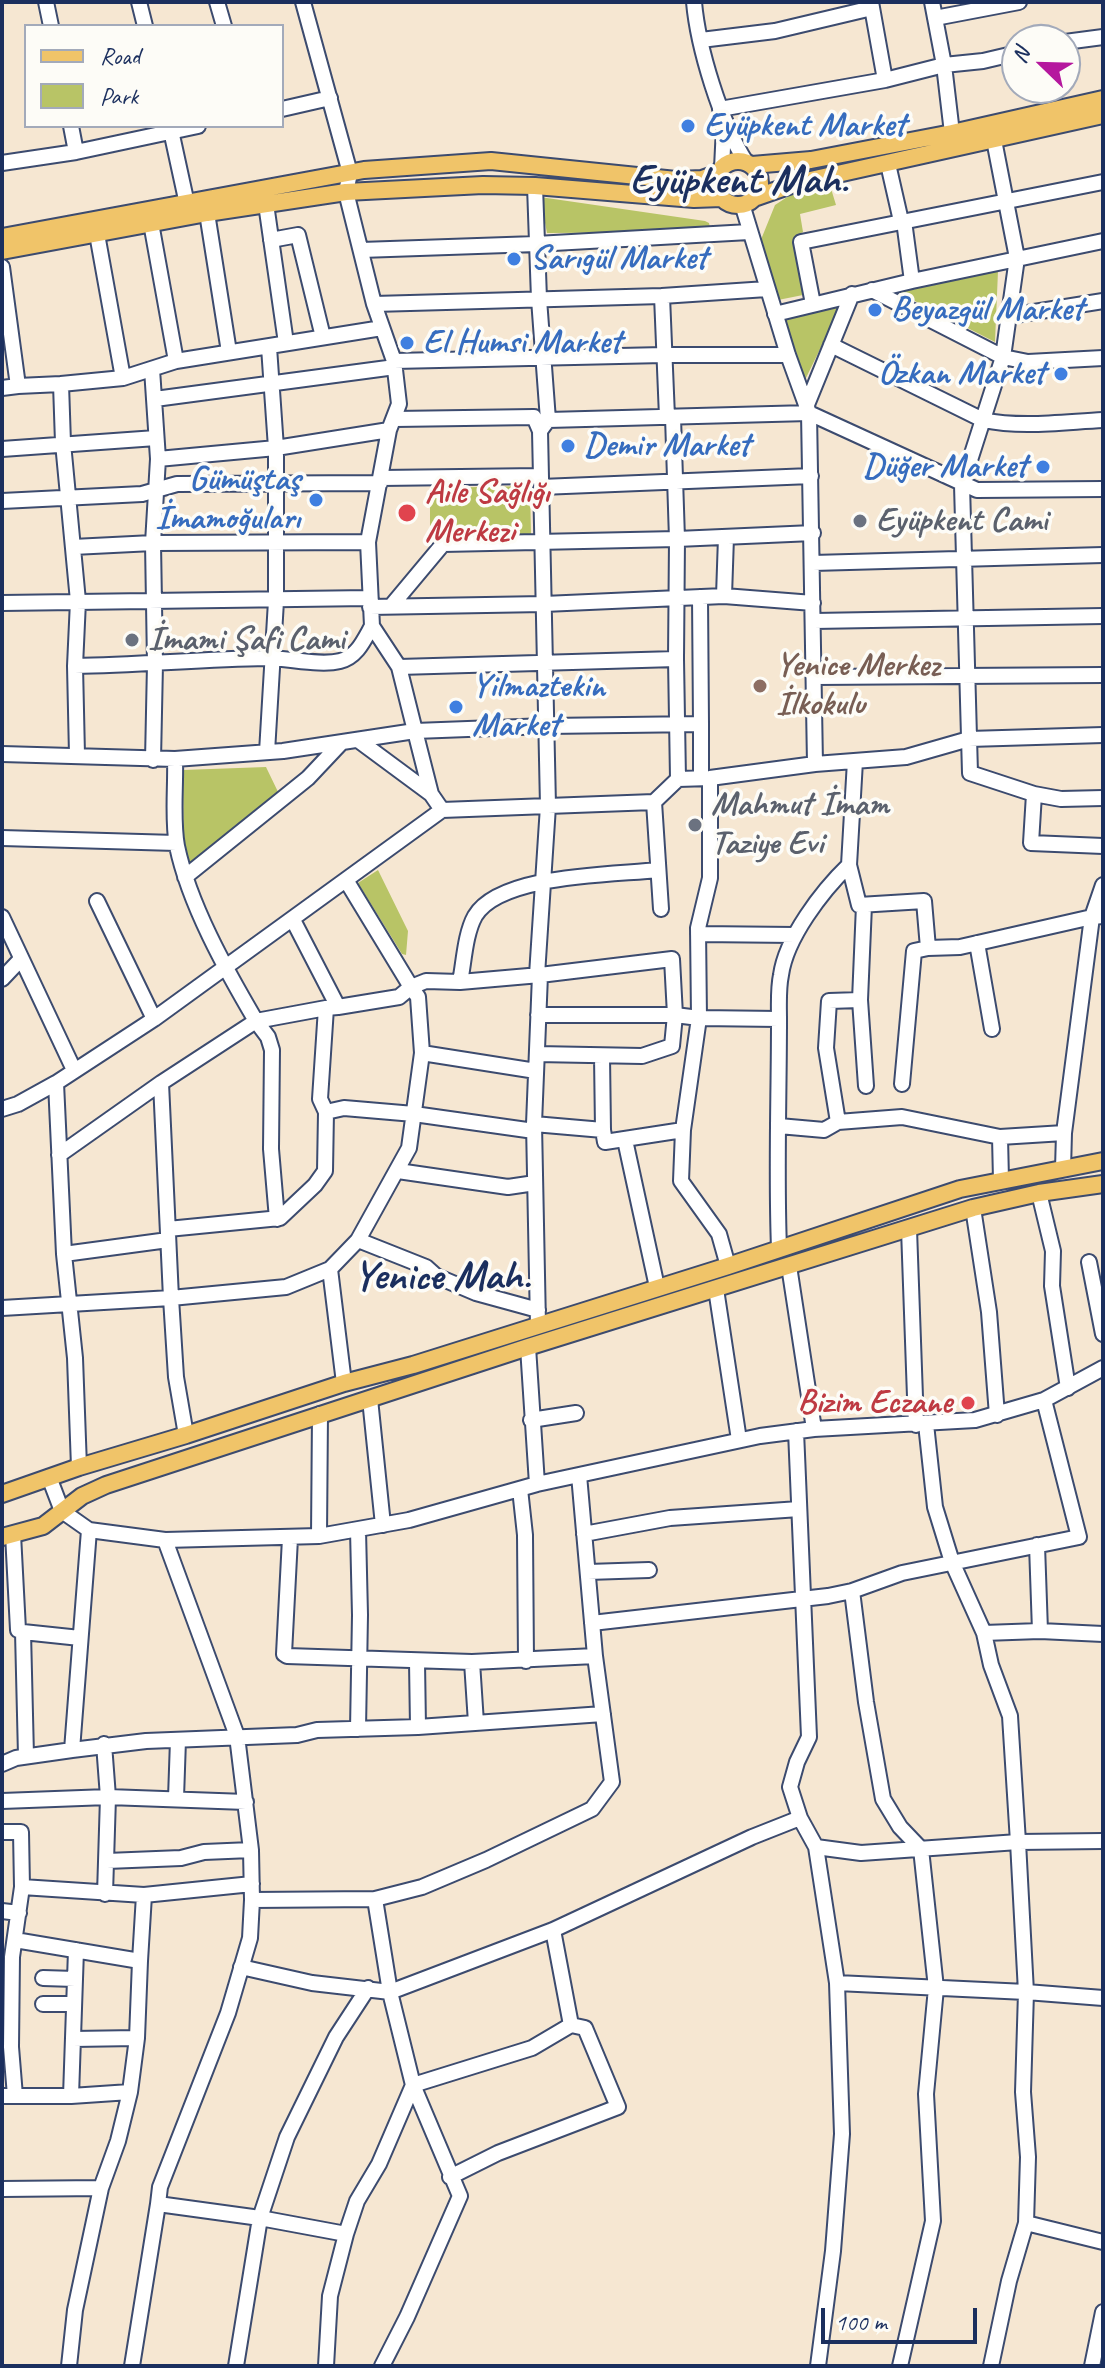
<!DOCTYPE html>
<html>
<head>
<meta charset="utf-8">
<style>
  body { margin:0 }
  #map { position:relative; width:1105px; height:2368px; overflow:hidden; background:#f6e7d2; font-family:Caveat,sans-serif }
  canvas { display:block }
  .frame { position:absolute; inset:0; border:4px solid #1b2f5e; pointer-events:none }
  .legend { position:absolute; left:24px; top:24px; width:260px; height:104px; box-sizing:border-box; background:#fdfcf7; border:2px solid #a3aaba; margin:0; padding:10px 14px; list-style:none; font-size:24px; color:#1b2f5e }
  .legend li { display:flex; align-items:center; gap:16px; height:40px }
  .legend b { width:40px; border:2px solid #a3aaba }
  .north { position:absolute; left:1001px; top:24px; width:80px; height:80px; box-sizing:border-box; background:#fdfcf7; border:2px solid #a3aaba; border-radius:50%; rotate:293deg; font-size:22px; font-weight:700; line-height:32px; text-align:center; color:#1b2f5e }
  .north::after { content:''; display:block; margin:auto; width:28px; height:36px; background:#b5179e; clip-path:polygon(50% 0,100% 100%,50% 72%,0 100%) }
  .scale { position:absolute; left:821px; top:2308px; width:156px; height:36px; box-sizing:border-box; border:4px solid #1b2f5e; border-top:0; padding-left:10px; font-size:24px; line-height:28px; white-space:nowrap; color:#1b2f5e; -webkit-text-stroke:6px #fdfcf7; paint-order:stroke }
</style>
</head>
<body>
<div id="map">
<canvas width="1105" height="2368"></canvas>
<div class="frame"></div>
<ul class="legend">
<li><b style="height:10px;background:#f0c469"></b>Road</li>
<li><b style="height:22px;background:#b8c466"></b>Park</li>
</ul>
<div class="north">N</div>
<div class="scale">100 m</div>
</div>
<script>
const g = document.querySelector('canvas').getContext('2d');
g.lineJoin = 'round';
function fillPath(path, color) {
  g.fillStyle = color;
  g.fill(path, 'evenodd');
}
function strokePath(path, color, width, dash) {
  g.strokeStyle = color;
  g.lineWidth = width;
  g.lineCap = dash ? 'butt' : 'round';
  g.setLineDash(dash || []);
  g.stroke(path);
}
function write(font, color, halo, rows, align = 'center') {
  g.font = font + ' Caveat,sans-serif';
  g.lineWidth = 7;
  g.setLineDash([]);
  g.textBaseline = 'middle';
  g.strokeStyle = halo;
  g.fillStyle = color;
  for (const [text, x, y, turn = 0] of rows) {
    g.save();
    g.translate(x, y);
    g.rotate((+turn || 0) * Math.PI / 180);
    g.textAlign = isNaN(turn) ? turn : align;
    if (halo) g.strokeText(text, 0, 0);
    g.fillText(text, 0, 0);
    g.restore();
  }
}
fillPath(new Path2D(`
  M829,182L836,205L800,214L803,232L797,235L808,294L778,300L760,242L775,205L801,188Z
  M540,197L705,221L709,223L711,232L547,233Z
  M998,271L995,342L905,296L899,291Z
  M842,304L804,382L783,321Z
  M530,486L531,535L430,537V488Z
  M266,767L280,796L184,868L183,770Z
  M378,870L408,931L406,955L402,954L358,883Z`), '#b8c466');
const minor = new Path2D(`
  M46,2L51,26
  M139,2L145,26
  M217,2L224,26
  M303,2L350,173L346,192L374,304L394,361L399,404L389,430L368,542L372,626L399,667
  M694,2C698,48 721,123 746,162
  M871,2L885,80
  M932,2L944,65L952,133
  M935,18L1019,2
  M701,40L775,31L872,8
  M1065,42L1103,37
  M282,109L330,98
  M720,109L885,80L944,65L983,61L1017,53
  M71,126L76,152
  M170,126L187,204
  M994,140L1017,258L1003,357L962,485L970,773L1034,794L1061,799L1103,798
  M2,163L76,152L198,126
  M888,164L901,221
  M722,168L724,127
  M535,186L539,299L548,420
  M266,204L286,343
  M742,204L788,355L809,413L977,490L1103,489
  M207,213L229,352
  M904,221L912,281
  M151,223L176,361
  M97,234L123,378
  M271,240L298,235L323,337
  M361,250L536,244L749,232
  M2,267L18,386L2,388
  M872,290L1003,357L1028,362L1103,358
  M374,304L662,296
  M813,304L801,242L1103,182
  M775,314L912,281L1103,241
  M1009,316L1103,301
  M831,345L983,420C1022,428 1063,422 1103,420
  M394,361L664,355H788
  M152,369L158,459L153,543L155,664L153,760
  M18,386L61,384
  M155,399L395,367
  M806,407L852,294
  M667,417L662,296L767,289
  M673,417L677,539L676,659
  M395,419L534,417L540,431
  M2,449L156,438
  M158,459L276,448L389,430
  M381,478L540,476
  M541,487L811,476
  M2,501L142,494L177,484L380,483
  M73,547L153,543L368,542
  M813,563L1103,555
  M724,596L726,537
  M700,597L701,724
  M2,603L369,598
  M392,605L443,544L677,539L813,533
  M370,607L544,604L724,596L813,603
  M814,621L1103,616
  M75,666C139,665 202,659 266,658C288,658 320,666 340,661C357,657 364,640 372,626
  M815,677L1103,675
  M358,740L431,794
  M267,752L276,601V448L269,347
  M2,754L175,759L283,751L415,731L399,667L676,659L678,779
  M77,755L75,666L78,601L63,443L61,384L123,378L176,361L382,328
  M710,778V878L698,928L699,1018L683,1130L681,1181L719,1234L728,1266
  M1034,794L1031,843L1103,846
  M654,802L661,909
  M442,810L431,794L415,731L547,726L701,724V778
  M2,838L176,843
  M849,865L859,905L924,901L928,948L960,947L1092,917L1103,885
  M185,877L308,778L341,743
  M97,901L154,1019
  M864,905L860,1000L829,1001L826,1048L838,1122L902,1117L1000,1137L1001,1180
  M2,917L74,1070
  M698,934L795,935
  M977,943L992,1029
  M537,975L548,806L540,431L548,420L809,413L815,764L906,757L969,739L1103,735
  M2,979L20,960
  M460,982C464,962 465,934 475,916C500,874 613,875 658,870
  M860,1000L866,1086
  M338,1007L399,997L411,987L346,880
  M538,1015H675L699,1018L779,1019C779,1005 778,989 781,975C786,938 822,891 849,865L855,761
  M779,1019C779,1096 776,1172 779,1248
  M537,1054L642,1056L672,1046L675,1015L672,959L540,975L534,1124L538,1325
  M602,1056L603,1130
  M536,1071L422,1053L418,997L411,987L426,981L460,982L540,975
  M56,1083L64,1254L75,1358L79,1467
  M902,1084L914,951L928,948
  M2,1109L18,1104L56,1083L154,1019L442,810L654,802L678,779L710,778L815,764
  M326,1112L344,1108L414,1114L534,1131
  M534,1124L603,1130L605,1142L683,1130
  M779,1126L824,1130L838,1122
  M1000,1137L1064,1133
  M625,1140L657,1287
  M59,1155L161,1083
  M1063,1169L1064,1133L1092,917L1103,916
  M398,1171L508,1187L535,1183
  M1039,1193L1053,1251L1052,1286L1068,1388
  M973,1208L989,1312L997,1415
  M277,1219L271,1149L272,1050L268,1037L256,1021L326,1008
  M168,1229L280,1218L315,1185L325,1171L326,1112L320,1099L326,1008L338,1007L293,920
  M909,1229L916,1425
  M358,1240L426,1267L436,1276L476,1293L538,1310
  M64,1254L168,1240
  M1089,1262L1103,1334
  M789,1266L814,1429
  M330,1269L344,1383
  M716,1289L739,1440
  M2,1308L171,1298L161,1083L256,1021C226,970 189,904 177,846C172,819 176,786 175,759
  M528,1347L537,1484
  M370,1399L383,1525
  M531,1420L576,1413
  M926,1424L935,1507L952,1562L984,1633L991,1665L1010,1716L1018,1842L1026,1992L1023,2092L1028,2157L1026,2223L1009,2281L991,2366
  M796,1431L809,1737L797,1762L790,1787L800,1818
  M186,1435L176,1377L171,1298L286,1287L330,1269L358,1240L409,1148L422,1053
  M49,1477L62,1511L89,1530L165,1540L319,1536L409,1520L537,1484L760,1436L814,1429L975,1420L1044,1400L1103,1368
  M520,1489L525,1535L526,1661
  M89,1530L72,1750L146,1741L297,1735L317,1730L418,1727L603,1714
  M358,1530L360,1615L358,1729
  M13,1534L18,1630L23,1632L26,1756
  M584,1534L670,1518L799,1509
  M319,1536L320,1414
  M290,1538L284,1654L287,1656L472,1662L595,1656
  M165,1540L237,1736L251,1850L252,1900L250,1938L228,2013L160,2187L158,2204L260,2218L346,2234
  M588,1572L649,1570
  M852,1591L866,1702L883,1799L900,1827L921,1849L936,1988L926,2094L933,2221L900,2366
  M592,1623L828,1596L852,1591L902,1573L1079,1537L1044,1400
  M1040,1631L1103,1634
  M23,1632L80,1638
  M984,1633L1040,1631L1037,1545
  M417,1662L418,1727
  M472,1662L476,1723
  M104,1744L108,1797L105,1894
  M2,1764L16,1758L72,1750
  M176,1798L178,1740
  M2,1801L108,1797L246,1802
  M2,1832H21L22,1887L12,1957L11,2047L15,2096
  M816,1847L861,1853L1018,1842L1103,1841
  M107,1861L181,1858L204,1852L251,1850
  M144,1895L252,1884
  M375,1899L390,1992L553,1930L752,1837L800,1818L816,1847L837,1983L842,2134L833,2251L818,2366
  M252,1900L375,1899L422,1887L486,1860L592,1809L612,1782L595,1656L579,1475
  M2,1911L19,1913
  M15,1940L140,1961L144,1895L22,1887
  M76,1950L71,2096L130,2092L137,2038L140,1961
  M241,1967L312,1983L390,1992L413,2085L379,2164L357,2201L346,2234L330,2296L326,2366
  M43,1978L75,1979
  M837,1983L1026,1992L1103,1998
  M43,2004H74
  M73,2039L137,2038
  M2,2096H71
  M450,2177L498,2153L618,2107L585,2028L571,2025
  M101,2188L118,2141L130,2092
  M2,2189L101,2188L75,2310L69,2366
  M1026,2223L1103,2242
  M132,2366L158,2204
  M236,2366L260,2218L287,2137L336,2037L368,1988
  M382,2366L407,2317L460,2196L413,2085L532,2048L571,2025L553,1930
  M1092,2366L1103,2312`);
const major = new Path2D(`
  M716 183a22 22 0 1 1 44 0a22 22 0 1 1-44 0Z
  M752,165L811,160L952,133L1103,99
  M754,198L797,183L1103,115
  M2,237L364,170L491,161L676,180L702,179L719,173
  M2,251L207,213L346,192L483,185L535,186L694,199L722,198
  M2,1494L79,1467L186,1435L344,1383L413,1365L728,1266L960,1189L1103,1161
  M2,1537L43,1526L82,1496L106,1485L528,1347L973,1208L1039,1193L1103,1184`);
strokePath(minor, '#3c4b6f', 18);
strokePath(major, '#3c4b6f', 20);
strokePath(minor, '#fff', 14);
strokePath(major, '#f0c469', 16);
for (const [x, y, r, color] of [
  [688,126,8,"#3f7fe0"],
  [514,259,8,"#3f7fe0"],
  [875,310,8,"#3f7fe0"],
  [407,343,8,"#3f7fe0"],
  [1061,374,8,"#3f7fe0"],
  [568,446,8,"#3f7fe0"],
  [1043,467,8,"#3f7fe0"],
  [316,500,8,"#3f7fe0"],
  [407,513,10,"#e0444e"],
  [860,521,8,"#6b7280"],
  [132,640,8,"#6b7280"],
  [760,686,8,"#8d6e63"],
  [456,707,8,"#3f7fe0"],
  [695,825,8,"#6b7280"],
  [968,1403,8,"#e0444e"]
]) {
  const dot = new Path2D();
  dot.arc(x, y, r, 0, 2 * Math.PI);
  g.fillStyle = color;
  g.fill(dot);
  strokePath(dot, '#fdfcf7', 3);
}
write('bold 34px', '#366cbe', '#fdfcf7', [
  ["Eyüpkent Market",704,126],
  ["Sarıgül Market",530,259],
  ["Beyazgül Market",891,310],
  ["El Humsi Market",423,343],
  ["Özkan Market",1045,374,"right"],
  ["Demir Market",584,446],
  ["Düğer Market",1027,467,"right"],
  ["Gümüştaş",300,480,"right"],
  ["İmamoğuları",300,519,"right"],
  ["Yilmaztekin",472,687],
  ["Market",472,726]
], 'left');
write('bold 34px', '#be3a42', '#fdfcf7', [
  ["Aile Sağlığı",425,493],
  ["Merkezi",425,532],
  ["Bizim Eczane",952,1403,"right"]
], 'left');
write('bold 34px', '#5b616d', '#fdfcf7', [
  ["Eyüpkent Cami",876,521],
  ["İmami Şafi Cami",148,640],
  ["Mahmut İmam",711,805],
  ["Taziye Evi",711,844]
], 'left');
write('bold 34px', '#785e54', '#fdfcf7', [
  ["Yenice Merkez",776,666],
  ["İlkokulu",776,705]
], 'left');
write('bold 42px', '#1b2f5e', '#fdfcf7', [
  ["Eyüpkent Mah.",739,182],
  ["Yenice Mah.",442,1278]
]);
</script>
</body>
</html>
